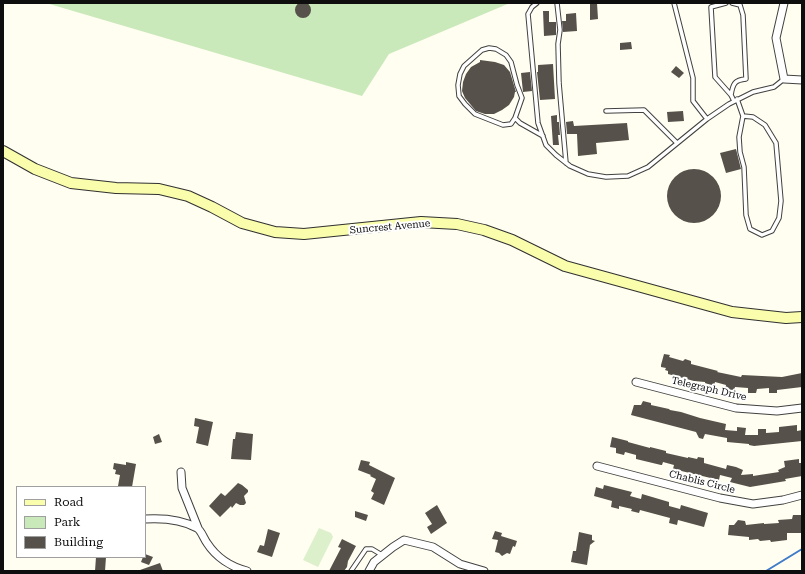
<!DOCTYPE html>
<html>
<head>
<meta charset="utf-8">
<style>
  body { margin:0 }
  #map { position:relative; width:805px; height:574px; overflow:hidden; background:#fffef0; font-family:"Roboto Serif",serif }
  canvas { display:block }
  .frame { position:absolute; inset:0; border:4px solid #0e0e0e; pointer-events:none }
  .legend { position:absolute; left:16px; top:486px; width:130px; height:72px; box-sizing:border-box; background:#fff; border:1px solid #9f9f9f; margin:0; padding:5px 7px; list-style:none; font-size:12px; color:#0e0e0e }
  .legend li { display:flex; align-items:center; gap:8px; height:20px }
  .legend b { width:20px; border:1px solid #9f9f9f }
</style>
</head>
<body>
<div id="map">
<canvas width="805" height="574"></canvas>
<div class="frame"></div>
<ul class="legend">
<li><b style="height:5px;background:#f9fdac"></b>Road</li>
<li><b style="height:11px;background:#cae9ba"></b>Park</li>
<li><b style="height:11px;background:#57514b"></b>Building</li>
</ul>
</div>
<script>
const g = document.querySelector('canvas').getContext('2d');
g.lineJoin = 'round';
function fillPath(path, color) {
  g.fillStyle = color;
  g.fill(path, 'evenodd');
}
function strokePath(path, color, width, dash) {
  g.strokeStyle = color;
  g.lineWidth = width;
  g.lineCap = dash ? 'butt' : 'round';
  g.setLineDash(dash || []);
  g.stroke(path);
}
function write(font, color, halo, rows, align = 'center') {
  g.font = font + ' "Roboto Serif",serif';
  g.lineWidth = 4;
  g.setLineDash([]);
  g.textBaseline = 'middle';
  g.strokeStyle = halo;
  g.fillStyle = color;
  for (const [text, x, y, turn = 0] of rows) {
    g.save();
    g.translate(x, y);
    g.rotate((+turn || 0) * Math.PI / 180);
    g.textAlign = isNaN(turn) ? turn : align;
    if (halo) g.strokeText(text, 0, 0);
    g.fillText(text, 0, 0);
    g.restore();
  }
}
fillPath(new Path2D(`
  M46,3H510L389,54L362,96Z`), '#cae9ba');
fillPath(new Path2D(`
  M319,528L331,533L333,537L318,567L303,560Z`), '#ddf0cc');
strokePath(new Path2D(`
  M766,571L802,549`), '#3e7bca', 2);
fillPath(new Path2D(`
  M295 10a8 8 0 1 1 16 0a8 8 0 1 1-16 0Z
  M590,3H597L598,19L590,20Z
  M543,11H549V22H556V35L544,36Z
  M576,13L577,31L563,32L562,21H566V14Z
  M631,42L632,49L620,50V43Z
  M480,60L495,62L504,65L510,72L516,92H515L514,97L509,105L502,110L494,114H485L476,111L465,98L462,91L463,82L466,74L471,67L480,62Z
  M553,64L555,99L540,100L537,72H538V65Z
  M676,66L684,73L679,78L671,72Z
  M530,72L532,91L523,92L521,73Z
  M683,111L684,121L668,122L667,112Z
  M557,115V122H559L560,135H558L559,145H553L551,116Z
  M573,121L574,126L627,123L629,140L596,143L597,154L578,156L577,134H567L566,122Z
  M736,149L741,169L726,173L720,153Z
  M667 196a27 27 0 1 1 54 0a27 27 0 1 1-54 0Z
  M664,354L670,355L669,357L683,361L685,359L691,361V364L718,371L717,372L741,377L742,375L782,377L802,373V387L777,390V393H769V388L757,389L756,393H748V388L735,387L734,391L725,390L726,385L715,382L714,386L705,383V382L694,381L668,374V371L665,370L666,368L661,367V365Z
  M643,401L651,403V405L669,409L670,410L681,412L700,418L726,424L725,430L737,431V427L746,428L745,435H758V429H766V433L779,432V427L797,425V431L802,430V441L754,446L749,445V444L727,442V438L705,434L703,439L699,438L696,432L631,415L634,405H641Z
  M195,418L213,422L208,446L196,443L199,427L194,426Z
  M236,432L253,434L251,460L231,459L233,439H235Z
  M159,434L162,442L155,444L153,437Z
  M612,437L628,441V442L650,448V447L666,451V453L688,458V457L697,459L698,457L704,458V463L726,469L727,465L736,467L743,470L741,475L753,474V476L779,472L778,470L785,467L784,461L799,459V463H802V476L785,479L786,481L750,487L730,482L732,478L720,475L719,480L673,469L674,465L663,462L662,465H661L636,459V455L625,452L624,455L616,453V448L610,447Z
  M361,460L370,462L369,465L395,478L384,505L371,499L374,493L371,491L376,479L370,476L371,475L358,470Z
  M126,462L136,464L132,487H120L118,486L120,475L115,474L116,470L113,469L114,463L126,465Z
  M238,483L242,485L248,490V492L244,496L246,503L244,505H240L236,503L232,508L231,506L220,517L209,506L221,493L225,496Z
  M604,485L632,492L630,496L641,499L642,494L669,502V506L680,509L681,505L708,513L704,527L678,520L677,525L669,523L670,518L640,510L639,513L631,511L632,509L619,506V509L611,507L612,501L594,496L596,487L603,489Z
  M437,505L447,523L431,534L427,527L432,524L425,513Z
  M355,511L368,515L366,521L355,517Z
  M793,515H802V533H787V540L771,542L770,540L760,541L758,539L749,540V537L728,535L729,525H734L738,520L745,521L746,525L764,523V524L779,523L778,520L792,519Z
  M268,529L280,533L272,557L257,552L260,545L264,546Z
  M495,531L502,533L501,536L517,541L515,547L513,546L510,554L507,553L502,556L499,553L495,552L498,540L492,539Z
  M579,532L592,535V540L595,541L590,545L587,565L571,562L573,551H576Z
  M342,539L356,546L348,561L347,567L344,571H329L341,548L338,547Z
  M145,554L153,557L149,565L141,562L143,557H145Z
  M96,557H106L105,571H95Z
  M160,563L163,571H140V570Z`), '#57514b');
const lane = new Path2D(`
  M537,3L532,7L528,14L538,123L546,145L556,155L570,166L588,174L606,177L628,176L648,167L707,119L729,104L753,92L774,87L784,79
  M557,3L560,30L558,44L559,83L566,163
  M674,3L693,78V101L707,119
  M726,3L711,7L715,77L731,95L734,101
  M731,95C733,83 735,80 746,79L743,15L740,5L732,3
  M737,99L743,116L739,137L740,152L744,167L746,215L750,229L762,235L772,231L779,218L781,201L776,143L765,125L753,117L743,116
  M606,111L644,110L677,143
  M515,118L511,124L503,125L475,114L465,104L459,96L458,85L460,74L464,66L482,50L489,48L496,49L506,55L511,62L517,85L522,98L515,118L520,123L543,136
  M351,571L366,549H372L382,555`);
const street = new Path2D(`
  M784,3L776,38L784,79L802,80
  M636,382L736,408L777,411L802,408
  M597,466L720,498L753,504L783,500L802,495
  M181,472L182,488L198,528
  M145,519C162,518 181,519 197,528C201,530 204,539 207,543C216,557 231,567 247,571
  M369,571L374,562L393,547L404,540L433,547L460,564L484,571`);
const secondary = new Path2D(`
  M3,151L35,169L71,183L116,188L159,189L188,196L212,207L242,223L275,232L304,234L421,222L457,224L484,230L512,240L565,266L732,312L786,318L802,317`);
strokePath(lane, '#414141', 5.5);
strokePath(street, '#414141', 9);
strokePath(secondary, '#303030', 12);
strokePath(lane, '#fff', 3.5);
strokePath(street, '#fff', 7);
strokePath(secondary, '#f9fdac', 10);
write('10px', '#0e0e0e', '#fff', [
  ["Suncrest Avenue",390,227,-5],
  ["Telegraph Drive",709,389,13],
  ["Chablis Circle",702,482,14]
]);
</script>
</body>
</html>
